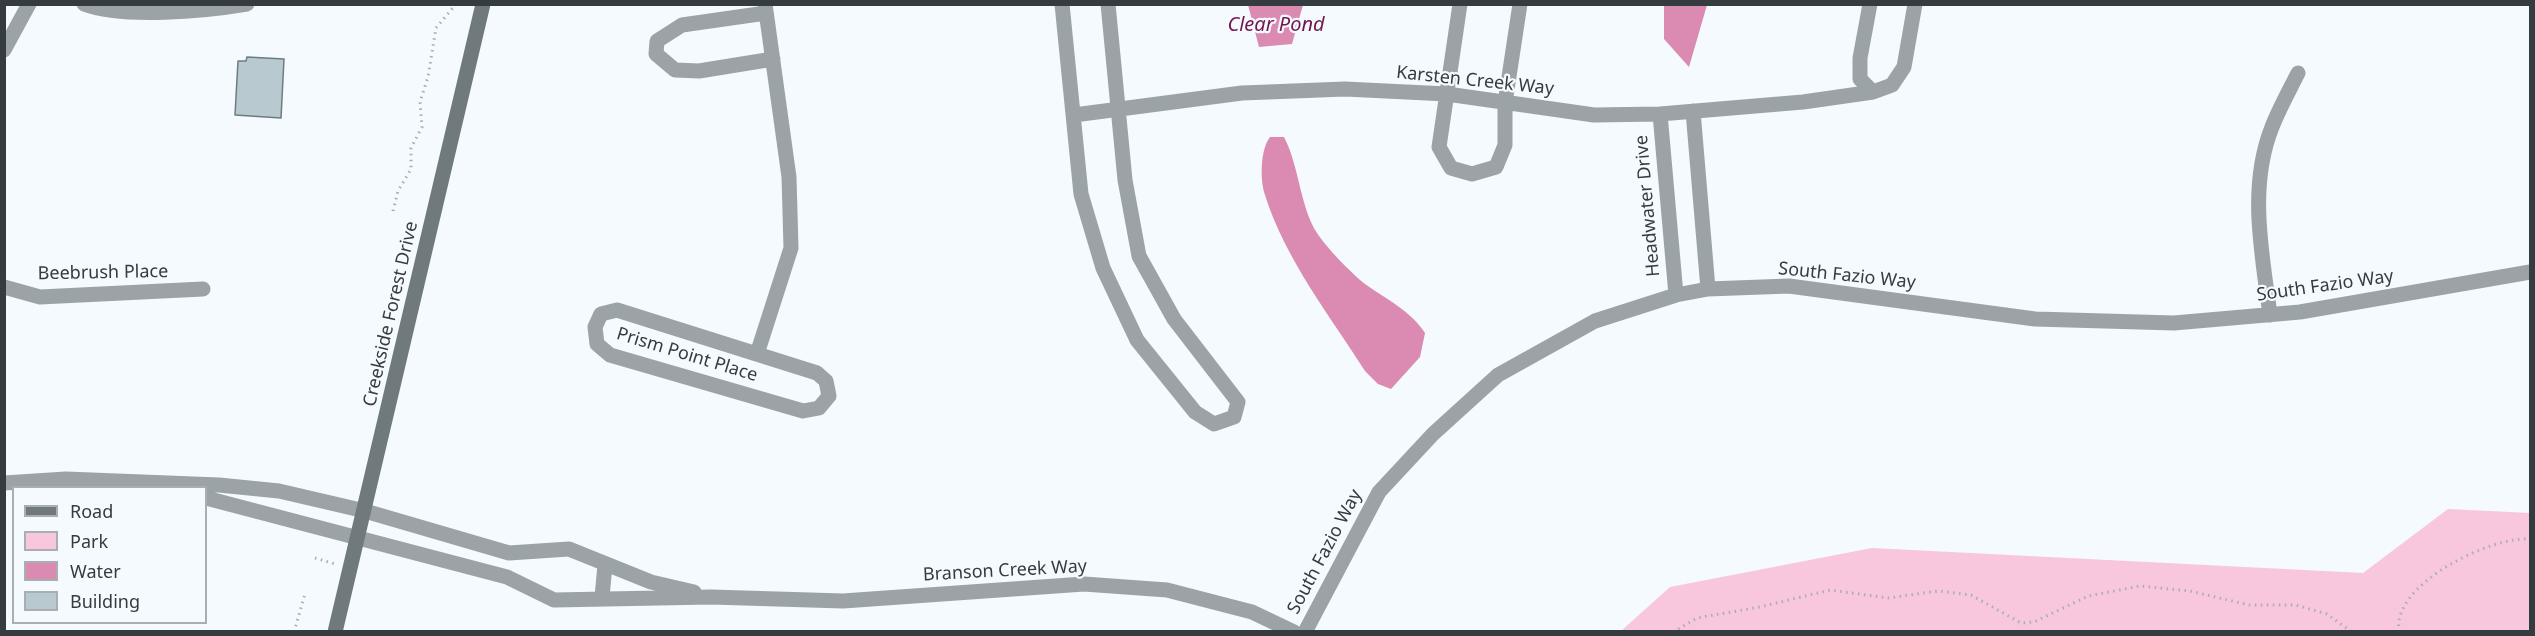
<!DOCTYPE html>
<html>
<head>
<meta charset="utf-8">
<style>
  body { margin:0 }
  #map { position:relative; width:2535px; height:636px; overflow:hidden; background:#f4fafd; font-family:"Noto Sans",sans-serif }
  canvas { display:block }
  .frame { position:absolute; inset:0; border:6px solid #353c3f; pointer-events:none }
  .legend { position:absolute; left:12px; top:486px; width:195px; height:138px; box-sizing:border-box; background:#f4fafd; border:2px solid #a8aeb1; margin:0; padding:8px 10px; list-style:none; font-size:18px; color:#353c3f }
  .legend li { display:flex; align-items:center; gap:12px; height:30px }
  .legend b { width:30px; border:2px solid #a8aeb1 }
</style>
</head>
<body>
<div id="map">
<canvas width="2535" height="636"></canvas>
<div class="frame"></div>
<ul class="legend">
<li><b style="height:8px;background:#707a7e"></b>Road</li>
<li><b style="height:16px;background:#f8c7dd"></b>Park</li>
<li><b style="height:16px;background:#db8bb2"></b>Water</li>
<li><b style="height:16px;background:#b8c9d0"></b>Building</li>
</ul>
</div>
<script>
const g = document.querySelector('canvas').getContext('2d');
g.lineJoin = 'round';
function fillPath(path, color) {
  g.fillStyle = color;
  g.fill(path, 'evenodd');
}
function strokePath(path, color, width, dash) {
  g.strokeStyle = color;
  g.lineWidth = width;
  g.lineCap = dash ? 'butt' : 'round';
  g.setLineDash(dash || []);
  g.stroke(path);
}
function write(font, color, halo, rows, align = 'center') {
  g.font = font + ' "Noto Sans",sans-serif';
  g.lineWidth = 4.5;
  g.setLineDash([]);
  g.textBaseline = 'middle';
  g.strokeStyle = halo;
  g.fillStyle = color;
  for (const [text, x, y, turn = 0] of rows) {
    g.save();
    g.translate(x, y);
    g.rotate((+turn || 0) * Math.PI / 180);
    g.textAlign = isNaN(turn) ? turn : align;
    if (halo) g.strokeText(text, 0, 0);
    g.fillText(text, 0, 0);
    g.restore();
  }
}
fillPath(new Path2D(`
  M2448,509L2530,513V631H1621L1670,587L1872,548L2363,573Z`), '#f8c7dd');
fillPath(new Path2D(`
  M1248,5H1303L1292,44L1259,47Z
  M1664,5H1707L1689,67L1664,39Z
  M1270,137H1284C1299,165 1300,207 1317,233C1326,247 1351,273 1365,284C1386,299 1411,311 1425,333L1420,357L1391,389L1378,384L1365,371C1330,316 1285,259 1265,195C1260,180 1260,150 1270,137Z`), '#db8bb2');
const building = new Path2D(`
  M247,57L284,59L281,118L235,115L238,61H246Z`);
fillPath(building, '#b8c9d0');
strokePath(building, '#6d7c82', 1.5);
strokePath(new Path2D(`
  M393,211L398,191L411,169V148L422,127L420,102L428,77L436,28L456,4
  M315,558L335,564
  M294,632L305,594
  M1673,632L1697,618L1760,607L1830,590L1888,598L1938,591L1971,595L2021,623L2034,622L2088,596L2140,586L2190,591L2249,605H2296L2327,614L2352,632
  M2399,632C2391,584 2491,536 2530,539`), '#a8aeb1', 3, [1.5, 4.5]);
strokePath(new Path2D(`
  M84,4C124,19 205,11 247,4
  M1062,4L1081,194L1103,268L1137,340L1195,412L1214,424L1234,417L1238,402L1174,319L1139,256L1125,180L1108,4
  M1460,4L1439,147L1451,168L1472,174L1496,167L1505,145V103L1520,4
  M1870,4L1860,58V79L1873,92
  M766,13L682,25L657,41L656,54L675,70L699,71L773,59
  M4,50L29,4
  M1693,111L1708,289
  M1660,114L1676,295
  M1074,115L1242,93L1345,89L1447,94L1594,115L1660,114L1803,102L1873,92L1892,85L1904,67L1915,4
  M4,287L40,297L203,289
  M617,310L817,373L826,381L829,396L819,408L803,411L610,355L597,344L595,327L601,314Z
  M2270,315C2262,253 2248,187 2272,127C2279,109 2289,91 2298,73
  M757,354L791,248L789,177L765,4
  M4,483L66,479L219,485L279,491L365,511L509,553L569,549L651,582L694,592
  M206,498L507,577L554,600L711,597L843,601L1084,584L1167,590L1252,612L1294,632
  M602,597L605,565
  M1305,632L1379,492L1433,434L1498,375L1595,321L1676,295L1708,289L1789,286L2035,319L2174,323L2300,312L2530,272`), '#9ca3a6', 15);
strokePath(new Path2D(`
  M335,632L483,4`), '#707a7e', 15);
write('18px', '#353c3f', '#f4fafd', [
  ["Karsten Creek Way",1475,81,6],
  ["Headwater Drive",1648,206,-95],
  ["Beebrush Place",103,273,-1],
  ["South Fazio Way",1847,276,6],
  ["South Fazio Way",2325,286,-8],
  ["Creekside Forest Drive",391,314,-77],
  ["Prism Point Place",687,355,17],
  ["South Fazio Way",1325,552,-62],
  ["Branson Creek Way",1005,571,-3]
]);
write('italic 20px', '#74164d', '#f4fafd', [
  ["Clear Pond",1276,25]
]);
</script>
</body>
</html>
